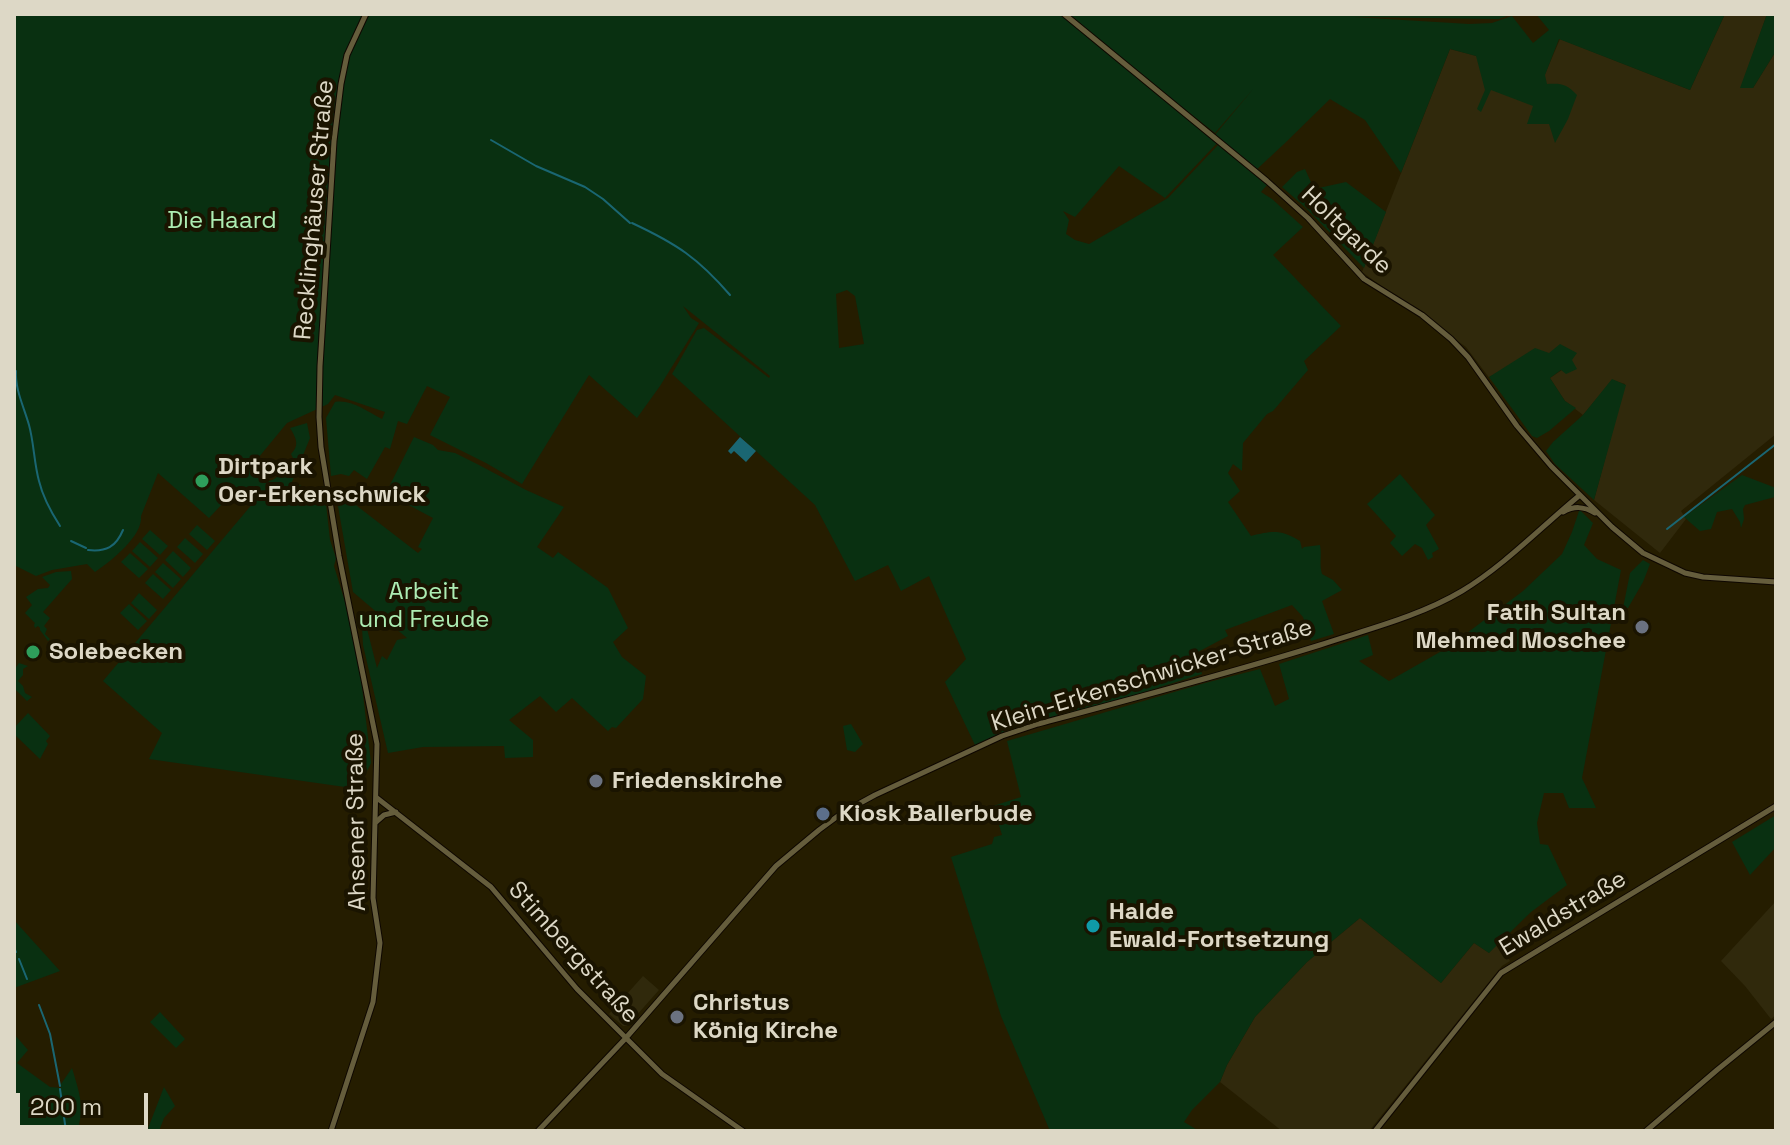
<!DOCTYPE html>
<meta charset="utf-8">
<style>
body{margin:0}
#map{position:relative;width:1790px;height:1145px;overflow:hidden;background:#251d00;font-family:"Space Grotesk",sans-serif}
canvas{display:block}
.frame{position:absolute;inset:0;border:16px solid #ddd8c6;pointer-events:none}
.scale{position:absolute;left:16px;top:1093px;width:132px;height:36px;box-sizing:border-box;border:4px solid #ddd8c6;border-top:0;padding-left:10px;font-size:24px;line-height:28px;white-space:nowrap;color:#ddd8c6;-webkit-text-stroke:6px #1a1400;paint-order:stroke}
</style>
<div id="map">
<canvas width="1790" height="1145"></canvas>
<div class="frame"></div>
<div class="scale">200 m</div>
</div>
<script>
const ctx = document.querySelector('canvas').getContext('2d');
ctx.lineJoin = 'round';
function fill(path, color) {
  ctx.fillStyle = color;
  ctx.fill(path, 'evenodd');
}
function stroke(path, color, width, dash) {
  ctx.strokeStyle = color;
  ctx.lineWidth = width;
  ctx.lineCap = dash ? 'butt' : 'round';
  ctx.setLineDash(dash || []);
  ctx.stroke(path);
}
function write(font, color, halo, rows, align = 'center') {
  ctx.font = font + ' "Space Grotesk",sans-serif';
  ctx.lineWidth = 8;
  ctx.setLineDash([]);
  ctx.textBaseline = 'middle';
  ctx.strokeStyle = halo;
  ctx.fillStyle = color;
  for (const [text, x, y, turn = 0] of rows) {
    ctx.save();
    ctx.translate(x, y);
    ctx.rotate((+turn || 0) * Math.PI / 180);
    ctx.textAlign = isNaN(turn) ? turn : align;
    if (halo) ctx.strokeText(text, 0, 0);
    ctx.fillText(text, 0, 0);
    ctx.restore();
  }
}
fill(new Path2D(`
 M1725 14H1767L1741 88H1753L1776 51V434L1681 511 1686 519 1660 553 1594 500 1625 384 1612 380 1583 415 1565 401 1550 378 1562 370 1549 353 1489 377 1518 416 1466 347 1362 272 1450 49 1545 74 1560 39 1690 90Z
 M1776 901V1015L1771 1019 1745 986 1721 961Z
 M1360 918 1441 983 1474 943 1489 953 1498 942 1510 961 1502 966 1369 1131H1282L1220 1082 1227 1065 1255 1017 1307 962Z
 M643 976 659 990 636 1016 631 1012 624 1019 629 1024 627 1026H623L609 1014Z`), '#30290c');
fill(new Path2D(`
 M14 14H1512L1499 19 1354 17 1469 24 1492 23 1512 16 1533 43 1549 30 1536 14H1725L1690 90 1559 39 1545 75 1547 84C1561 83 1567 84 1577 95L1568 119 1555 143 1549 124H1527L1533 106 1491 90 1481 112 1477 109 1485 90 1476 56 1450 49 1401 173 1365 120 1330 99 1284 144 1255 171 1219 141 1165 198 1119 166 1075 217 1063 211 1069 220 1066 234 1075 240 1089 244 1168 198 1218 145 1267 185 1261 192 1272 199 1303 227 1273 255 1341 326 1304 361 1308 370 1273 411 1267 414 1243 443 1242 471 1233 464 1228 473 1240 491 1228 502 1251 536C1272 531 1280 529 1300 541L1302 549 1304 547 1320 545C1322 555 1319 564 1322 574L1333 580 1342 590 1322 601 1334 634 1311 641 1303 617 1292 605 1225 630 1228 636 1196 653 1202 674 1109 703 1026 723 975 745 945 682 966 659 929 576 901 591 888 565 855 581 815 505 672 374 697 330 704 328 769 378 770 376 683 306 691 318 699 323 660 386 637 418 589 375 522 484 486 463 430 435 450 397 427 386 407 424 398 421 390 449 385 447 367 479 354 470 349 476 341 474 331 476 326 418 335 402C351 399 368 412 382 419L385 412 335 395 328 404 287 423 249 469C272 492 276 478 293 458L291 454C300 445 296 438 290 428L307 423 310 438 292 482 311 490 324 486 330 540 336 558 334 566 345 602 361 678 371 763 363 779 358 776 352 788 149 759 162 733 103 681 254 502 239 486 209 518 158 473 141 516C143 536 111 561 95 572L87 564 52 570 36 576 14 565ZM1130 66 1215 133 1254 88 1214 136ZM847 290 855 296 864 344 839 348 836 294Z
 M1767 14H1776V51L1753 88H1740Z
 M1305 169 1314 189 1346 182 1386 212 1364 268 1306 208 1282 187 1297 172Z
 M1560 344 1577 353 1572 360 1577 369 1566 374 1561 370 1550 378 1565 401 1576 408 1549 431 1537 438 1532 436 1489 377 1535 348 1549 353Z
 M1612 379 1626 385 1594 500 1555 464 1546 451 1553 442 1583 415Z
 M414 437 433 445 438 450 455 453 479 465 526 490 564 507 537 547 553 558 558 552 608 588 628 628 613 642 622 657 646 676 643 699 616 728 612 727 608 731 572 698 556 712 540 696 509 720 533 740V757L505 758 504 746 423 747 388 753 363 645 362 626 366 625 377 668 382 656 387 660 397 640 407 638 353 592 335 489 418 553 422 549 418 547 433 518 386 493Z
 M1400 474 1435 515 1426 525 1439 549 1432 553 1433 557 1428 560 1422 548 1415 544 1402 556 1390 543 1396 536 1367 504Z
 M1742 475 1776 488V499L1775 497 1745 505 1743 509 1744 519 1741 528 1740 522 1732 509 1717 512 1711 529 1700 531 1684 517Z
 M1579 511H1581L1593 523 1584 545 1597 559 1621 570 1582 778 1596 808H1569L1563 793H1544L1537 823 1540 844 1548 845 1567 885 1531 912 1489 953 1474 943 1441 983 1360 918 1307 962 1255 1017 1227 1065 1220 1082 1192 1110 1184 1122 1199 1131H1050L1001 1016 951 857 992 844 994 837 1002 835 993 806 1021 797 1007 741 1205 683 1260 669 1275 706 1289 699 1279 664 1368 635 1373 655 1359 661 1389 681 1447 648 1523 591 1562 554 1572 532Z
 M197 525 215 541 207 550 189 534Z
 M150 530 168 546 160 555 142 539Z
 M185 538 203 554 195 563 177 547Z
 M140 542 158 558 150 567 132 551Z
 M173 551 191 568 183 577 165 560Z
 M130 553 148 569 139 578 121 562Z
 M1643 560 1650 564 1643 582 1628 608H1623L1630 573Z
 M163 563 181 579 173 588 155 572Z
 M71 571 72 579 43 612 50 618 44 626 47 629 45 634 50 639 48 641 40 630V628L38 626 35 628 34 625 35 623 25 613 32 605 26 597 38 589 48 588 50 585 42 577 56 572Z
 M153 574 171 590 163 599 145 583Z
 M139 593 157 610 149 619 131 603Z
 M129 604 147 621 138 630 120 613Z
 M19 663 28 666 23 669V675L18 681 23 686 25 693 32 697 27 701 14 688V670Z
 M28 713 50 736 46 741 48 744 40 759 14 734V728Z
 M851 724 863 744 855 752 847 750 843 726Z
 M1776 815V847L1750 875 1732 842Z
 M14 920 60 971 14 988Z
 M160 1012 185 1039 176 1048 150 1022Z
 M14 1034 28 1050 17 1063 50 1087 61 1088V1084L72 1068C77 1085 85 1106 79 1124L82 1131H14Z
 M164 1087 175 1106 164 1118 159 1131H147Z`), '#093011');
fill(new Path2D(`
 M740 437 756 451 746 462 734 451 731 454 728 451Z`), '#1a6672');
stroke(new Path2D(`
 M491 140 536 166 585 187 603 199 630 223
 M632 223C677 244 698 258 730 295
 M16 371C15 390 24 407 29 425 34 443 34 463 39 481 43 498 51 512 60 526
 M1667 529 1776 444
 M71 541 86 548
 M88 550C106 552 116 547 123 530
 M14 947 16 952
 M19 959 27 979
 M39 1005 50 1034 60 1086
 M60 1089 66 1131`), '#1a6672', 2);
const tertiary = new Path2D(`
 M1064 14 1267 181 1308 218 1364 279 1422 315 1451 339 1468 357 1517 426 1551 466 1612 527 1643 553 1685 573 1703 577 1776 582
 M1563 512C1574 506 1583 506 1595 513
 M377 798 491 887 577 989 662 1074 743 1131
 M376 822 384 815 396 812
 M538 1131 625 1039 776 866 819 830 842 813 875 795 1002 736 1038 724C1132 699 1227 674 1320 645 1368 629 1418 617 1462 591 1505 565 1541 527 1580 495
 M1375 1131 1501 973 1776 806`);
const secondary = new Path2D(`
 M331 1131 373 1002 380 943 373 898 377 744 339 556 321 447 319 417 320 366 334 141 341 84 347 55 366 14
 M1646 1131 1717 1070 1776 1022`);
stroke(tertiary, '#0e0700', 7);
stroke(secondary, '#0e0700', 7);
stroke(tertiary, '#655d3c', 5);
stroke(secondary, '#655d3c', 5);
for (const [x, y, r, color] of [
 [202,481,8,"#2e9e5b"],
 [1642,627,8,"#6b7280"],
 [33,652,8,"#2e9e5b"],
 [596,781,8,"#6b7280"],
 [823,814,8,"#5c6f8a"],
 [1093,926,8,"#0f9aa8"],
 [677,1017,8,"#6b7280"]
]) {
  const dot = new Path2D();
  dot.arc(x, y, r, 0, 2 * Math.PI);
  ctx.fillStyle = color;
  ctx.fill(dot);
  stroke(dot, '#1a1400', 3);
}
write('24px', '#ddd8c6', '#1a1400', [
 ["Recklinghäuser Straße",315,210,-85],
 ["Holtgarde",1346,231,44],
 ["Klein-Erkenschwicker-Straße",1152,676,-17],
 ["Ahsener Straße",357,822,-91],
 ["Ewaldstraße",1563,914,-31],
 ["Stimbergstraße",573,953,48]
]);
write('24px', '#adedb3', '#1a1400', [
 ["Die Haard",222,221],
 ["Arbeit",424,592],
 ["und Freude",424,620]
]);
write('bold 24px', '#ddd8c6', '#1a1400', [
 ["Dirtpark",218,467],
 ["Oer-Erkenschwick",218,495],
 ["Fatih Sultan",1626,613,"right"],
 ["Mehmed Moschee",1626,641,"right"],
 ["Solebecken",49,652],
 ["Friedenskirche",612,781],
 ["Kiosk Ballerbude",839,814],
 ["Halde",1109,912],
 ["Ewald-Fortsetzung",1109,940],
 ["Christus",693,1003],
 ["König Kirche",693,1031]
], 'left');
</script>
